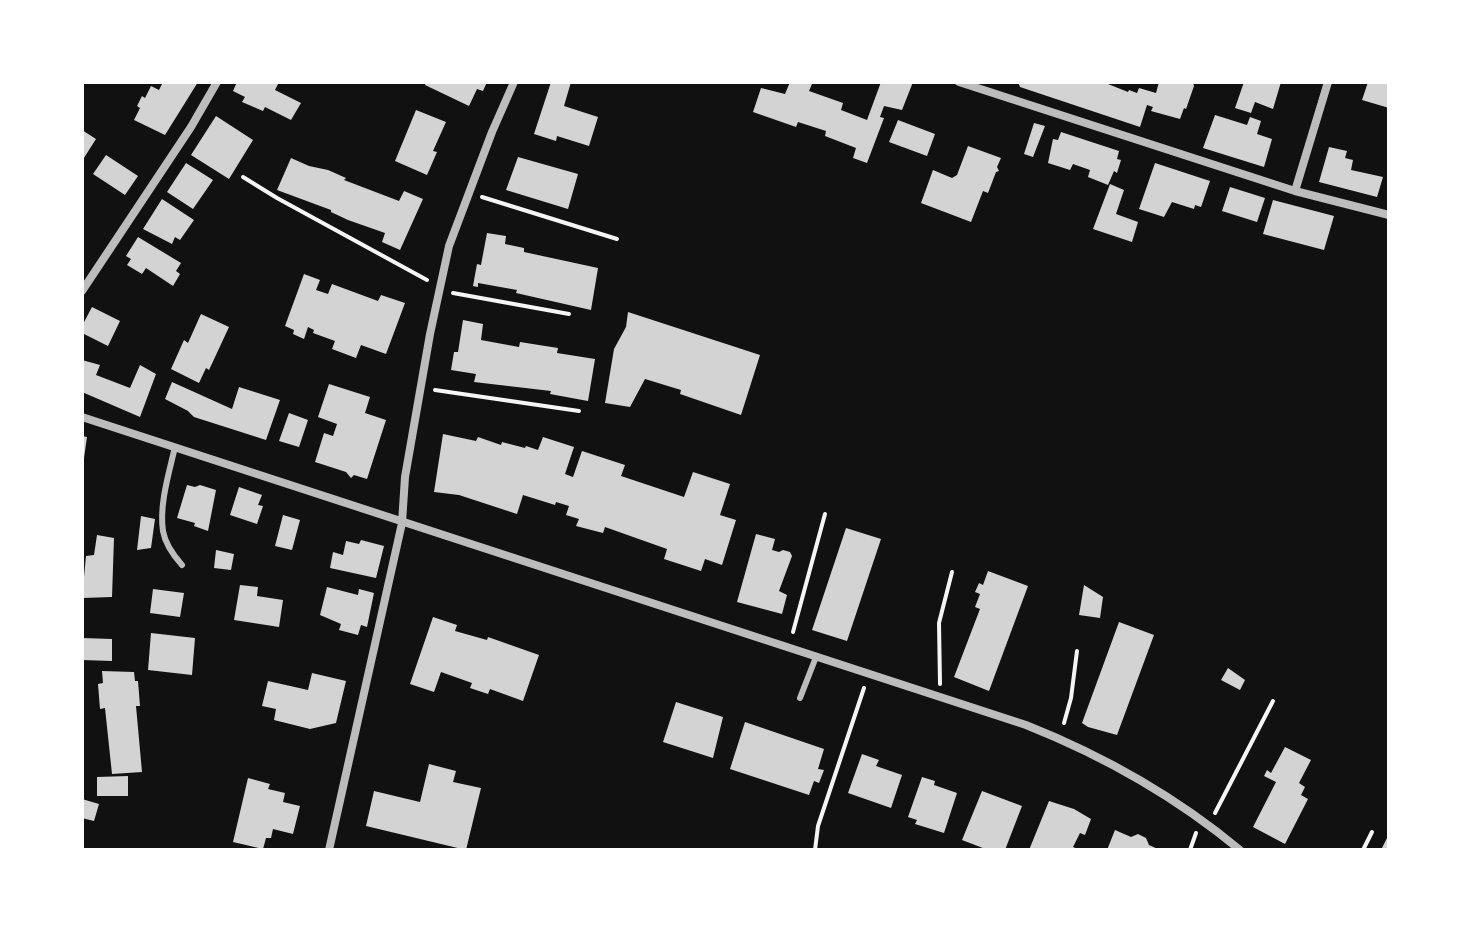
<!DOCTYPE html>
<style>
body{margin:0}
#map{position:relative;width:1471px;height:932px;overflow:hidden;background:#111;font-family:"Source Sans 3",sans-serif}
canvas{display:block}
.frame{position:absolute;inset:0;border:84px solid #fff;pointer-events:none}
</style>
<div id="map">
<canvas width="1471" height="932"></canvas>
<div class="frame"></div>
</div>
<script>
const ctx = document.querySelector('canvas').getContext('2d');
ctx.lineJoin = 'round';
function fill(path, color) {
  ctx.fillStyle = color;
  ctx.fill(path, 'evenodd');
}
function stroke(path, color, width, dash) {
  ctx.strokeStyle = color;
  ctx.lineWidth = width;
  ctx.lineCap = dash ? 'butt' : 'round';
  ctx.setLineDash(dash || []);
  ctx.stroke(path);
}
fill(new Path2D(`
 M163 82H198L165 135 134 120 140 108 137 106 142 96 145 98 151 86 159 90Z
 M237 82H279L275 90 301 103 291 120 265 107 263 111 242 102 245 97 233 91Z
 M426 82H487L483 91 477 89 469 106 425 85Z
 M551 82H571L564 106 598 117 589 146 557 136 556 141 534 134Z
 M790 82 812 84 809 91 843 103 841 110 867 120 881 82H913L902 110 884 106 880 117 884 118 867 163 853 158 856 148 825 136 826 131 798 122 796 127 753 112 761 88 785 94Z
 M1018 82H1103L1128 92 1129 90 1137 93 1139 88 1156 93 1159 82H1193L1194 86 1186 109 1184 108 1180 119 1151 111 1153 107 1147 105 1140 127 1020 87Z
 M1244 82H1281L1273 109 1255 102 1251 113 1235 108Z
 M1368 82H1389V108L1362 100Z
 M416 110 446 122 433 151 437 152 427 175 395 161Z
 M1215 115 1247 125 1250 117 1261 121 1257 134 1272 139 1264 167 1203 148Z
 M216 116 253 140 229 179 191 155Z
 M898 120 935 134 927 156 889 142Z
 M1034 123 1045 126 1033 157 1024 154Z
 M82 130 96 139 82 161Z
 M1061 132 1119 151 1117 159 1121 160 1117 173 1114 171 1108 185 1088 177 1090 170 1073 164 1070 170 1048 163 1053 139 1058 140Z
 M968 146 1001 158 997 167 999 171 996 172 988 193 983 191 971 222 921 203 933 170 952 178 957 175Z
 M1329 147 1347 151 1345 158 1353 160 1351 170 1383 177 1377 197 1319 182Z
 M106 155 138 176 125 195 93 174Z
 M518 157 578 174 568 209 506 190Z
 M291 158 309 166 328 170 346 178 344 180 399 201 404 191 423 199 400 250 382 242 385 233 348 220 331 212V210L277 190Z
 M186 163 213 180 193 209 167 192Z
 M1155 163 1210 181 1201 207 1195 205 1194 209 1172 202 1164 217 1139 209Z
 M1110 184 1124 190 1116 214 1138 222 1132 242 1093 229Z
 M1230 187 1265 198 1257 222 1222 211Z
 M162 199 194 220 180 240 175 237 172 244 143 229Z
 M1273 200 1334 216 1324 250 1263 234Z
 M487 233 506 236 505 244 524 248V252L598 268 591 310 516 293 517 290 478 283V287L473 286 477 264 481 265Z
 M138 237 181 263 176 271 180 274 173 286 146 268 142 274 127 265 131 259 126 256Z
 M304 274 320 280 316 290 328 294 332 284 378 301 381 295 405 303 386 354 361 345 356 358 332 349 335 341 313 333 314 330 308 327 304 339 293 334 294 330 285 326Z
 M92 307 120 321 108 346 82 333V326Z
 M628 312 760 355 741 415 680 394 681 390 645 379 630 407 605 403 614 349 626 327Z
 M201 314 229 327 209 370 206 368 199 383 171 369 184 340 188 343Z
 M463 320 483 324 481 340 519 347 520 342 558 348 557 353 595 359 588 401 550 394 551 391 474 382 476 374 451 370 454 352H458Z
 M82 360 100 365 96 375 130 388 140 365 156 374 140 417 82 392Z
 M172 382 232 409 239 387 280 400 266 440 194 417 188 411 165 399Z
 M329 384 370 397 365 413 386 420 367 479 354 475 351 478 346 472 315 462 324 433 333 436 337 424 318 417Z
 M289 413 308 420 299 447 279 441Z
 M443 434 476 441 478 437 501 445 502 442 525 448 526 446 538 450 543 437 574 447 565 474 573 477 582 451 625 465 621 476 684 497 693 472 730 484 720 515 736 520 722 565 705 559 701 571 664 559 667 549 605 527 603 533 576 526 579 519 566 515 569 506 556 502 555 505 523 495 517 514 459 495 434 492Z
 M82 436 87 437 84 458H82Z
 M187 485 195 487 200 485 216 490 208 531 194 526 195 523 177 518Z
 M239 487 262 495 258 505 263 506 257 524 230 515Z
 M283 515 300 520 292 550 275 546Z
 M141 516 155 519 151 548 137 550Z
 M846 528 881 539 847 641 812 630Z
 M756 534 775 539 772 550 779 552 783 550 790 552 792 556 779 591 787 595 782 614 737 602Z
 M97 535 114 538 112 597 82 598 86 556 94 555Z
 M361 540 384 546 376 578 330 568 333 552 343 555 346 541 359 544Z
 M216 550 234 554 231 570 214 568Z
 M988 571 1028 586 989 691 954 677 980 609 975 607 980 594 975 592 979 583 983 585Z
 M240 585 258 587 257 596 283 600 279 627 234 620Z
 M1084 585 1103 597 1100 618 1079 615Z
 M327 587 358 595 359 589 374 593 367 627 361 625 358 635 339 630 341 624 320 615Z
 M153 589 184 593 180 617 150 613Z
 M433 617 457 625 455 631 487 640 488 637 539 655 523 701 490 689 488 694 470 688 472 683 441 672 434 692 410 684Z
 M1119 622 1154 635 1117 735 1088 727 1082 723Z
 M151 633 195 638 192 675 148 670Z
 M82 638 112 639V661L82 660Z
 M1228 668 1245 680 1240 690 1221 680Z
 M102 671 134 672 135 681H138L140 706H136L142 772 112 774 105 708 100 709 98 684 103 683Z
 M312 673 346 681 336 723 310 729 274 720 276 709 262 706 268 681 308 690Z
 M676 702 723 717 713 758 663 742Z
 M745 722 824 749 818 769 824 770 819 783 814 781 809 795 730 769Z
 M1285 747 1311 760 1299 783 1305 787 1301 795 1308 799 1285 844 1253 827 1276 782 1264 776 1267 770 1271 773Z
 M862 754 879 760 876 766 902 775 891 808 848 793Z
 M429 764 456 771 453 782 481 788 466 850 366 826 374 791 420 802Z
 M128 776V796H97V777Z
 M922 777 935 781 934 785 957 793 944 833 915 824 917 820 908 817Z
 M248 778 270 784 268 789 285 793 283 802 300 806 293 834 273 829 271 838H266L263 849 233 842Z
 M982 791 1022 806 1005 850H988L962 840Z
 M82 799 99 804 94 821 82 818Z
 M1049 801 1074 809 1091 819 1085 835 1080 833 1073 847 1080 850H1029Z
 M1115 830 1131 837 1138 834 1146 838 1149 845 1160 850H1107Z
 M1389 834V850H1381Z`), '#d3d3d3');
stroke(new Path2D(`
 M243 177 277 198 427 280
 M482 197 617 239
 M453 293 569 314
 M435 390 579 411
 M793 632 825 514
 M940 684 939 623 952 572
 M1064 723 1071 698 1077 651
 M1215 813 1273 701
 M815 850 818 826 864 688
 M1190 850 1196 833
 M1363 850 1372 832`), '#f5f5f5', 4);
stroke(new Path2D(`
 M175 447C169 473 159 505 163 531 165 543 174 556 182 565
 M800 698 816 657`), '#bcbcbc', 6);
stroke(new Path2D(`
 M959 82 1295 191 1389 215
 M1295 191 1328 82
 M82 291 191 127 217 82
 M82 417 1026 725C1104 756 1175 796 1240 850
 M329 850 402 523 405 477 430 334 449 246 492 132 514 82`), '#bcbcbc', 8);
</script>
